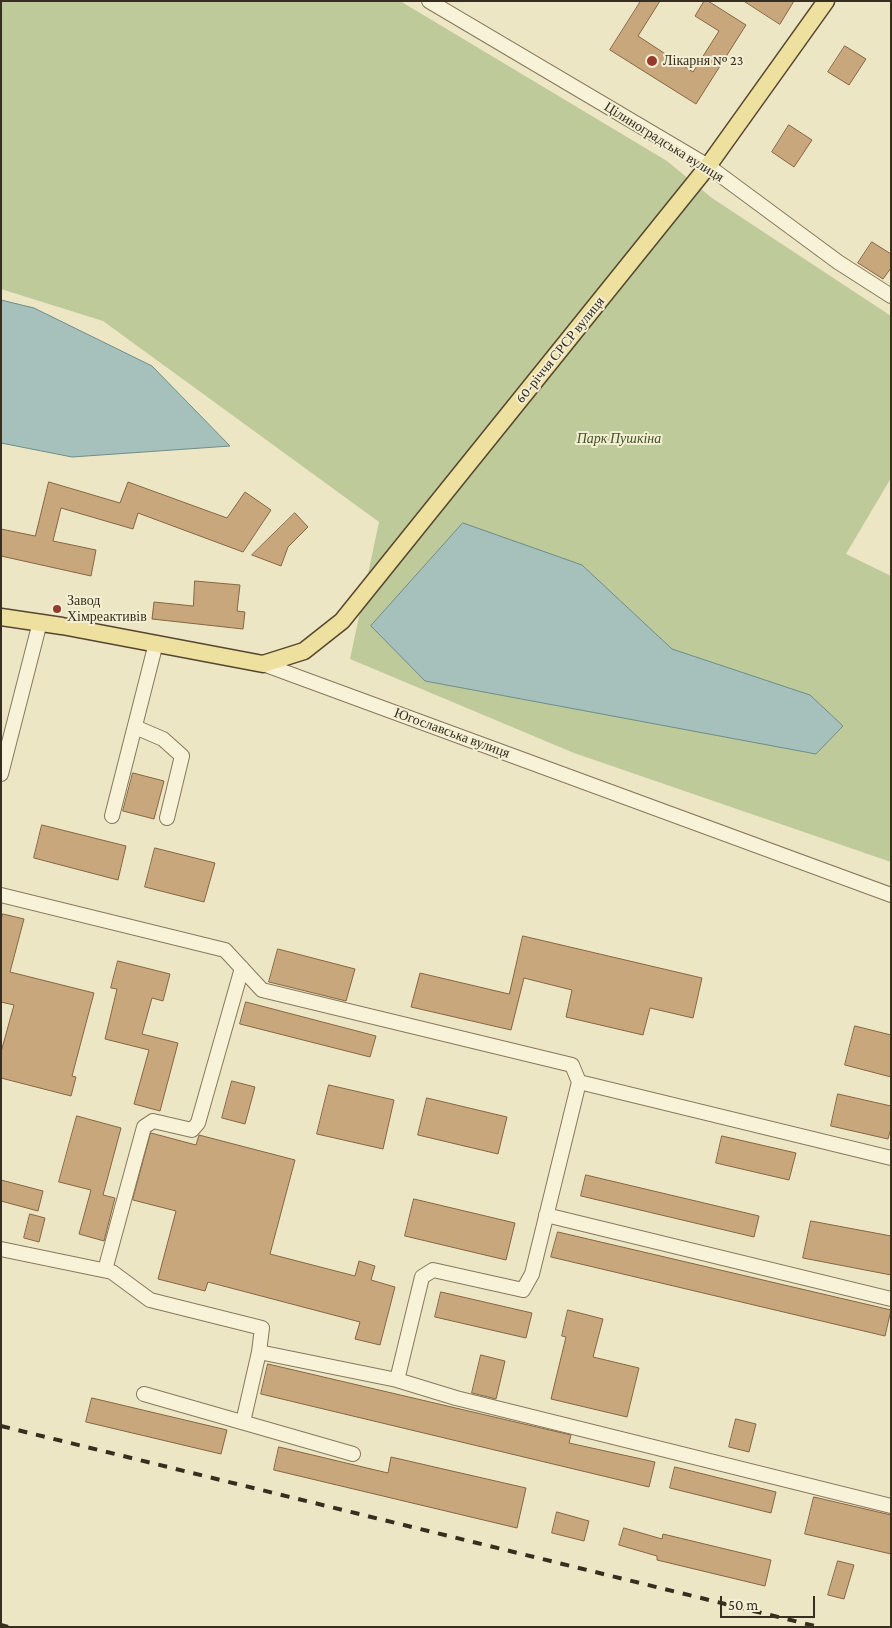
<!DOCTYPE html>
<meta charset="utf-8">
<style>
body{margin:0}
#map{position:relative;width:892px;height:1628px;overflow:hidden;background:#ede6c5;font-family:"Crimson Pro",serif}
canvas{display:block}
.frame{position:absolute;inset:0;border:2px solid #372e1f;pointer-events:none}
.scale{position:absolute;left:720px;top:1596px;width:95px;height:22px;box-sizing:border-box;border:2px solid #372e1f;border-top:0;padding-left:6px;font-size:15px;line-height:18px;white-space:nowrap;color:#372e1f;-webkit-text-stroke:4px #f4efd4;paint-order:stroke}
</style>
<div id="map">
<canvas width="892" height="1628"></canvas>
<div class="frame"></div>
<div class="scale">50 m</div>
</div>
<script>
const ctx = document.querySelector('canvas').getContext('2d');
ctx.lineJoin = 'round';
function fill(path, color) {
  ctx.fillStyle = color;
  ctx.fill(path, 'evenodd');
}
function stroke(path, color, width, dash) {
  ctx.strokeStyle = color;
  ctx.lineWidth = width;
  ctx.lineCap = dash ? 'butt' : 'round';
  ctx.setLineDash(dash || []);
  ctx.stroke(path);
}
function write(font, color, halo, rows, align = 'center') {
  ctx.font = font + ' "Crimson Pro",serif';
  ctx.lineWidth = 4;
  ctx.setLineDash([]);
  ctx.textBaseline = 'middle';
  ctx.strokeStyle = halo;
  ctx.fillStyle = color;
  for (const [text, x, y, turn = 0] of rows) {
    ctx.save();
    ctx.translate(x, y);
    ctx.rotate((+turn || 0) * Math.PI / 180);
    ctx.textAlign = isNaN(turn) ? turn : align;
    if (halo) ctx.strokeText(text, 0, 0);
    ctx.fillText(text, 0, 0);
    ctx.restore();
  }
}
fill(new Path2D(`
 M1 1H400L667 161 712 198 891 316V478L846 554 891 576V862L574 753 350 659 379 522 103 321 1 289Z`), '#beca99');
const water = new Path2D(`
 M1 300 34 308 152 366 230 446 72 457 1 443Z
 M463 523 582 565 672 649 810 695 843 726 816 754 425 681 371 626Z`);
fill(water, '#a6c0bc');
stroke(water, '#6d8e8a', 1);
const building = new Path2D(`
 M641 1H660L638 36 693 72 719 31 695 16 704 1H708L746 25 696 104 610 50Z
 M744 1H794L780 24Z
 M845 46 866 59 849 85 828 72Z
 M789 125 812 140 794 167 772 152Z
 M872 242 891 254V268L883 279 858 263Z
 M49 482 120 503 128 482 227 518 245 492 271 510 243 552 138 513 133 529 61 508 53 541 96 550 91 576 1 556V529L35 536Z
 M295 513 308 527 288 547 281 566 252 555Z
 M195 581 240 585 237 611 245 612 243 629 152 619 154 602 193 606Z
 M133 773 164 781 154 819 123 811Z
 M42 825 126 846 118 880 34 858Z
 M155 848 215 863 204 902 145 887Z
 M3 914 24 919 10 972 94 993 72 1076 76 1077 71 1096 1 1078V1052L14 1005 1 1002V920Z
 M523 936 702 978 693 1018 650 1008 643 1035 566 1017 572 990 524 978 511 1030 411 1007 420 973 509 994Z
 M278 949 355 969 346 1001 269 982Z
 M118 961 170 974 163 1001 152 998 142 1034 178 1043 160 1111 134 1104 149 1050 105 1039 117 989 111 988Z
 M246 1002 376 1036 370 1057 240 1024Z
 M855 1026 891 1035V1077L845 1065Z
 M232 1081 255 1087 245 1124 222 1118Z
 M329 1085 394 1100 383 1149 317 1134Z
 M838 1094 891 1106V1128L888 1139 831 1126Z
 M427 1098 507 1117 498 1154 418 1135Z
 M77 1116 121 1128 103 1195 115 1198 104 1241 79 1234 91 1190 59 1182Z
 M151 1133 196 1145 199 1135 295 1160 270 1254 355 1276 359 1261 375 1266 371 1280 395 1287 380 1345 355 1339 360 1322 208 1282 205 1291 158 1279 176 1211 133 1200Z
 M722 1136 796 1153 789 1180 716 1163Z
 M586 1175 759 1216 754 1237 581 1196Z
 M1 1180 43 1191 38 1211 1 1201Z
 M414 1199 515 1223 506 1260 405 1236Z
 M30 1214 45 1218 39 1242 24 1238Z
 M811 1221 891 1236V1275L803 1258Z
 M558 1232 891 1310 885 1336 551 1257Z
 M441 1292 532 1313 526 1338 435 1317Z
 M568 1310 603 1319 593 1357 639 1368 627 1417 551 1399 566 1337 562 1336Z
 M481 1355 505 1361 496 1399 472 1393Z
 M268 1364 571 1435 569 1443 655 1462 649 1487 261 1394Z
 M92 1398 227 1430 221 1454 86 1422Z
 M736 1419 756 1424 749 1452 729 1447Z
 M279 1447 388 1473 391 1457 526 1488 517 1528 274 1470Z
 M675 1467 776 1492 771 1513 670 1488Z
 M814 1497 891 1515V1554L805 1534Z
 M557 1512 589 1521 584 1541 552 1533Z
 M624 1528 662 1539 663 1534 771 1560 765 1586 657 1560V1556L619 1545Z
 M838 1561 854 1565 844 1599 828 1595Z`);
fill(building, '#c9a77c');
stroke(building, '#856642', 1);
const minor = new Path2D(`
 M429 1 708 166 838 262 891 296
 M263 664 891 895
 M135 727 163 739 182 756 167 818
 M1 774 40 622
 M112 816 156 643
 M1 895 225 950 262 990 572 1065 579 1082 532 1274 523 1290 433 1270 422 1277 397 1380
 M579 1082 891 1158
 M546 1215 891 1299
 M1 1249 112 1272 150 1300 262 1328 259 1352 243 1422
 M105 1270 144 1127 153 1121 192 1130 198 1123 242 968
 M259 1352 397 1380 456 1398 891 1506
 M144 1394 353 1454`);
const major = new Path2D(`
 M1 617 62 626 263 664 304 651 342 621 708 166 826 1`);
stroke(minor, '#87785c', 16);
stroke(major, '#554630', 19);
stroke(minor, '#f8f2d8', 14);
stroke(major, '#eee09e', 16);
stroke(new Path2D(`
 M1 1426 819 1627
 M1 1625 8 1627`), '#372e1f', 4, [9, 9]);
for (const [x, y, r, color] of [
 [652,61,6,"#943b2e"],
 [57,609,5,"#943b2e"]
]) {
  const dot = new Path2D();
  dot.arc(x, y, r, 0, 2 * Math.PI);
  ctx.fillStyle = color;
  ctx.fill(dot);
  stroke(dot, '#f4efd4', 2);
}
write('14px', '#372e1f', '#f4efd4', [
 ["Лікарня № 23",663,61],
 ["Завод",67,601],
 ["Хімреактивів",67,617]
], 'left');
write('14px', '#372e1f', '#f4efd4', [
 ["Цілиноградська вулиця",664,142,32],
 ["60-річчя СРСР вулиця",560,350,-51],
 ["Югославська вулиця",452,733,20]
]);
write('italic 14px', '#425326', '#f4efd4', [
 ["Парк Пушкіна",619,439]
]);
</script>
